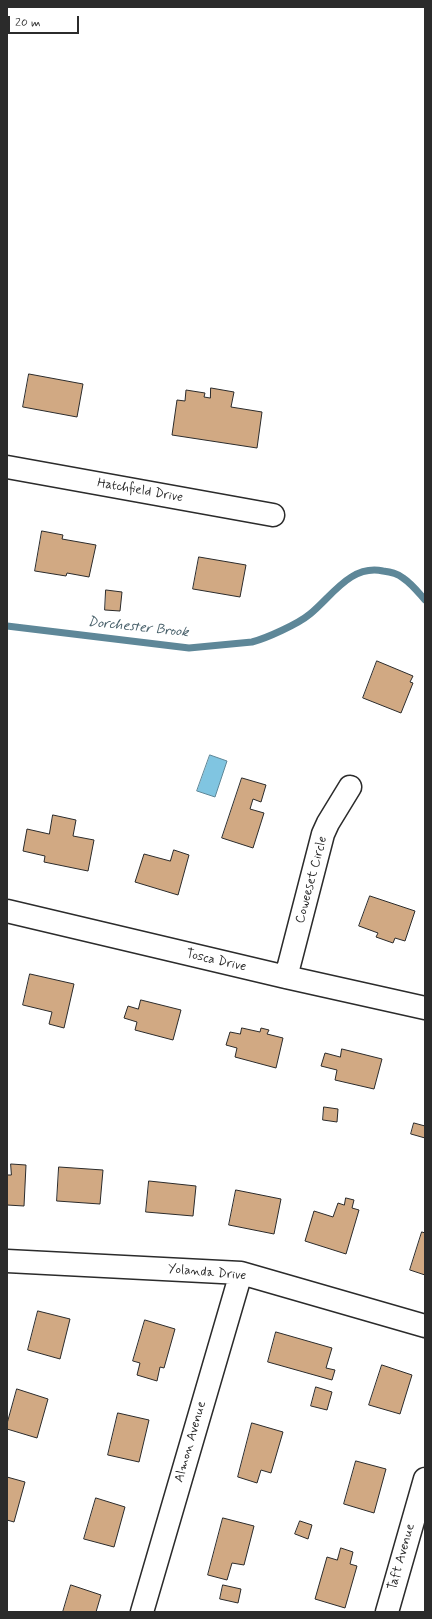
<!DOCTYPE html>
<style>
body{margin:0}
#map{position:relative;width:432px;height:1619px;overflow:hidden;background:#fff;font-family:Mynerve,sans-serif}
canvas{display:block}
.frame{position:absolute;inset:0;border:8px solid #2b2b2b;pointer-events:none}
.scale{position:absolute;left:8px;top:16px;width:71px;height:18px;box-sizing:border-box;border:2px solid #2b2b2b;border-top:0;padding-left:5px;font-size:12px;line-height:14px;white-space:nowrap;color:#2b2b2b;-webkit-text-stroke:3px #fff;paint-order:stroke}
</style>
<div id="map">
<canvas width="432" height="1619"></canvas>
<div class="frame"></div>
<div class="scale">20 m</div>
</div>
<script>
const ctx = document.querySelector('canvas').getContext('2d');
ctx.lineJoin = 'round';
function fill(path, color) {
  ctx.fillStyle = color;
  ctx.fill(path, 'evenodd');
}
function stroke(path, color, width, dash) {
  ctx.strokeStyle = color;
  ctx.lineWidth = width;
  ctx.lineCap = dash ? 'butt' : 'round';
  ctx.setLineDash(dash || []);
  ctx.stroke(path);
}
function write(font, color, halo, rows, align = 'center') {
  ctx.font = font + ' Mynerve,sans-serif';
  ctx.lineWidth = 4;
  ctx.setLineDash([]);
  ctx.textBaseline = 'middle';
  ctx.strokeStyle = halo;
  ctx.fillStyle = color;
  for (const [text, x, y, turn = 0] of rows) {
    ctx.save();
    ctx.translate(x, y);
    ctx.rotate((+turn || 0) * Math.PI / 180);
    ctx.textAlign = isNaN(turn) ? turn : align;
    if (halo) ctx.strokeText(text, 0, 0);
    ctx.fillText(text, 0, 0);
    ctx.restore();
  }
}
const water = new Path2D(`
 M210 755 227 761 215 797 197 791Z`);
fill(water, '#80c5e1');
stroke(water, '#5e8798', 1);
stroke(new Path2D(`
 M7 626 189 648 252 642C267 638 298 624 310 614 332 596 351 564 383 571 391 572 397 573 403 578 412 584 418 592 425 600`), '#5e8798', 7);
const building = new Path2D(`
 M29 374 83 384 77 417 23 407Z
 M211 388 234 392 231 407 262 412 257 448 172 435 177 400 185 401 186 390 205 393 204 397 210 398Z
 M42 531 63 535 62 539 96 545 89 577 67 573 66 576 35 571Z
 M199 557 246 565 240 597 193 589Z
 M106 590 122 592 120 611 105 610Z
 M377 661 413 676 410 682 413 683 401 713 363 698Z
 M242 778 266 785 261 802 253 799 250 809 264 813 253 848 222 838Z
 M53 815 76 820 73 836 94 840 88 871 44 862 45 856 23 851 27 829 49 834Z
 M174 850 189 855 178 895 135 882 144 854 170 861Z
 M370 896 415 911 405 941 395 938 393 943 376 937 378 933 359 926Z
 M30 974 74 984 64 1028 49 1024 52 1012 23 1005Z
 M141 1000 181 1010 173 1040 135 1030 137 1022 124 1018 128 1006 138 1009Z
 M242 1028 260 1032 261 1028 269 1030 267 1034 283 1038 276 1068 235 1057 237 1048 226 1045 230 1032 240 1034Z
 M342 1049 382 1059 374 1089 335 1080 337 1070 321 1066 325 1053 340 1057Z
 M324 1107 338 1109 337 1122 323 1120Z
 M414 1123 425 1126V1138L411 1134Z
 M11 1164 26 1165 24 1206 7 1205V1175H11Z
 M59 1167 103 1170 100 1204 57 1201Z
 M149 1181 196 1186 193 1216 146 1212Z
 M236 1190 281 1199 274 1234 229 1225Z
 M346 1198 354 1200 352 1208 359 1210 346 1254 305 1241 314 1211 333 1217 338 1203 344 1205Z
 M422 1232 425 1233V1275L410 1270Z
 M38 1311 70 1319 60 1359 28 1350Z
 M145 1320 175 1329 164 1368 160 1367 157 1381 137 1375 140 1363 133 1361Z
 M276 1332 332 1348 326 1368 335 1370 332 1380 268 1362Z
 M382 1365 412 1375 400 1414 369 1405Z
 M316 1387 332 1392 327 1410 311 1406Z
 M17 1389 48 1399 37 1438 7 1429V1424Z
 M118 1413 149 1420 139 1462 108 1455Z
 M252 1423 283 1432 271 1473 261 1470 257 1483 238 1477Z
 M356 1461 386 1469 374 1513 344 1504Z
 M7 1477 25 1482 14 1522 7 1520Z
 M96 1498 125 1507 114 1547 84 1539Z
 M223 1518 254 1526 244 1565 232 1563 227 1580 208 1575Z
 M300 1521 312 1525 308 1539 295 1534Z
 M341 1548 353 1552 350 1564 357 1566 345 1608 315 1599 327 1557 337 1560Z
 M71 1585 101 1595 96 1612H63Z
 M223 1585 241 1589 238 1603 220 1599Z`);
fill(building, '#d1a983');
stroke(building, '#2b2b2b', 1);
const minor = new Path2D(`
 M7 467 273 515
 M7 911 286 977 425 1008
 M286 977 323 834 328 823 350 787
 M7 1261 241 1273 425 1326
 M142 1612 241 1273
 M387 1612 425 1479`);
stroke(minor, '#2b2b2b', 25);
stroke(minor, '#fff', 22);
write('13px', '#2b2b2b', '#fff', [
 ["Hatchfield Drive",140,491,10],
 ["Coweeset Circle",312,880,-75],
 ["Tosca Drive",216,961,13],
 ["Yolanda Drive",207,1273,5],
 ["Almon Avenue",191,1442,-74],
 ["Taft Avenue",402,1557,-74]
]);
write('italic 14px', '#49616b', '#fff', [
 ["Dorchester Brook",138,628,6]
]);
</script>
